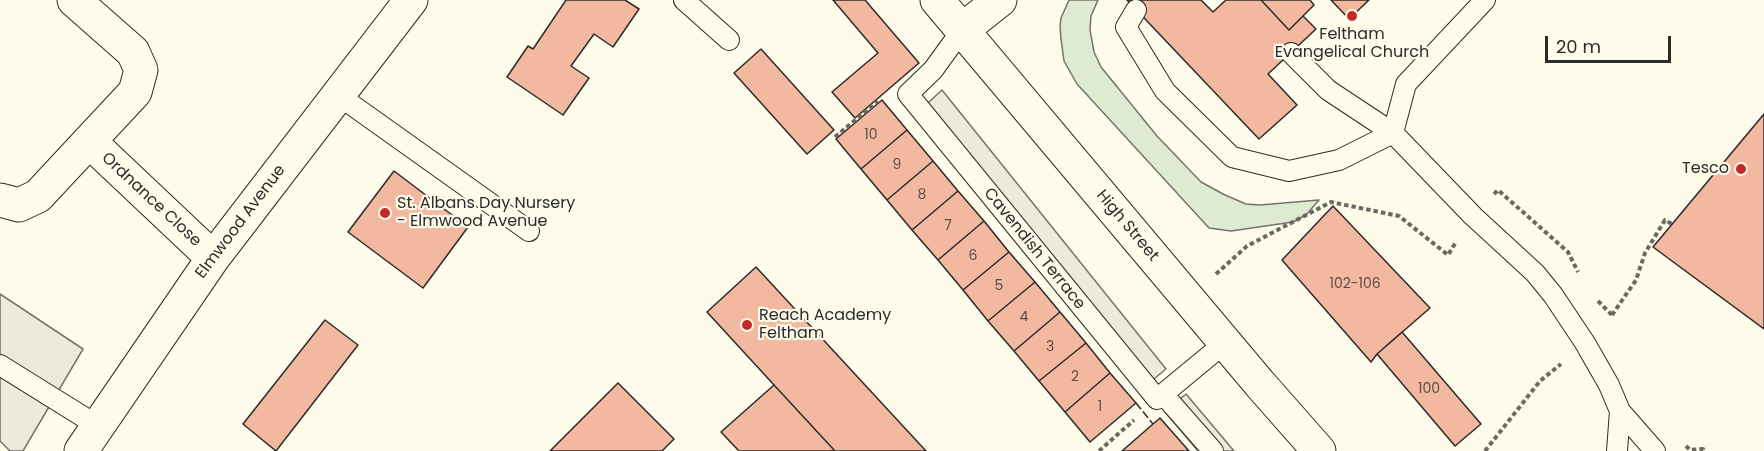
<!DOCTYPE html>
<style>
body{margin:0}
#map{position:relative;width:1764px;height:451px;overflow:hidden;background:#fdfbea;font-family:Poppins,sans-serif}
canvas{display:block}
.scale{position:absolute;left:1545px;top:36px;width:126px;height:27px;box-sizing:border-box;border:3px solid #2b2b2b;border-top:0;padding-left:8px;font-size:18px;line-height:21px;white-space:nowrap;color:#2b2b2b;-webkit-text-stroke:4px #fdfbea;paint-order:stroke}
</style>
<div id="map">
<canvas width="1764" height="451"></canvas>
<div class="scale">20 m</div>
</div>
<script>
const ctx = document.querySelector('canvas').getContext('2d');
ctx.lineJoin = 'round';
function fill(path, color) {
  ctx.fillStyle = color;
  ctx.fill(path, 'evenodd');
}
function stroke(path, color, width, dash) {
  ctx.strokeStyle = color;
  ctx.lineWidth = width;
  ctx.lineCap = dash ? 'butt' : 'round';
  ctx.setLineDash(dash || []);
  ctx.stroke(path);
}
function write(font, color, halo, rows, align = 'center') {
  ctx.font = font + ' Poppins,sans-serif';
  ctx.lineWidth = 4.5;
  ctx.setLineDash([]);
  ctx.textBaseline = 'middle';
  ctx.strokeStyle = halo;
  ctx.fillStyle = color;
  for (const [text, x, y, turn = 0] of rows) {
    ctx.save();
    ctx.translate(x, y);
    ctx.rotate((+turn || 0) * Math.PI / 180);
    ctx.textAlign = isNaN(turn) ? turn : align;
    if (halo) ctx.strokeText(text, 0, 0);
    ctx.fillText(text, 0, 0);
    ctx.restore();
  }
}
const green = new Path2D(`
 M1069 0H1098L1091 16 1090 30 1094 52 1101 67 1157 136 1201 182 1225 195 1246 204 1260 205 1319 200 1306 215 1293 222 1231 231 1209 228 1077 84 1064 61 1061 39 1060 26 1061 18Z`);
fill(green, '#deebd1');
stroke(green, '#74746e', 1.5);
const parking = new Path2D(`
 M942 90 1166 369 1143 388 915 115Z
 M0 294 83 349 23 451H10L0 441Z
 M1186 394 1234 451H1198L1165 412Z`);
fill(parking, '#eceadb');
stroke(parking, '#74746e', 1.5);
const building = new Path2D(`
 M566 0H625L639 9 613 47 594 34 571 66 589 78 563 115 507 77 528 46 533 49Z
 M833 0H865L919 63 855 118 832 92 878 53Z
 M1127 0H1201L1213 12 1226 0H1261L1289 30 1303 16 1316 29 1268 74 1297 105 1259 139Z
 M1261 0H1310L1314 5 1289 30Z
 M1331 0H1369L1349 19Z
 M761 49 834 130 807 154 734 73Z
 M882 100 907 130 861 169 836 139Z
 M1764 114V329L1653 247Z
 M907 130 933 161 887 200 861 169Z
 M933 161 958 191 912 230 887 200Z
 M394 171 468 227 423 288 348 232Z
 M958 191 984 221 938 260 912 230Z
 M1333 206 1430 308 1377 354 1371 362 1282 260Z
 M984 221 1009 252 963 290 938 260Z
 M1009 252 1035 282 988 321 963 290Z
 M756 267 926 451H835L774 385 707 312Z
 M1035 282 1060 312 1014 351 988 321Z
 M1060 312 1086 343 1039 381 1014 351Z
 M325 320 358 345 276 451 243 424Z
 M1402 332 1481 424 1455 446 1377 354Z
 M1086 343 1110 373 1065 412 1039 381Z
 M1110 373 1136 403 1090 442 1065 412Z
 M618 383 674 439 662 451H550Z
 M774 385 835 451H739L721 432Z
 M1160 418 1189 451H1122L1153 424Z`);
fill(building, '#f2b8a0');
stroke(building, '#2b2b2b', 1.5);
const service = new Path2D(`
 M684 0 729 40
 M1136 10 1126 27 1165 91 1232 157 1289 171 1339 160 1393 133 1406 84 1485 0
 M962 30 933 70 908 94 1157 399 1226 342
 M1291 53 1328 90 1393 133 1473 216 1535 273 1553 295 1585 343 1609 385 1620 411 1655 451
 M338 95 529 231
 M0 365 98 426
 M1163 394 1213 451
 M1617 451 1620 411`);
const minor = new Path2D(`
 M962 30 1000 0
 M89 141 213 258
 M0 200 19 205 38 196 135 92 141 70 133 52 74 0
 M81 451 213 258 411 0`);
const primary = new Path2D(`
 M937 0 1260 384 1319 451`);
stroke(service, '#2b2b2b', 22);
stroke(minor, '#2b2b2b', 35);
stroke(primary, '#2b2b2b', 35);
stroke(new Path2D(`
 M835 137 878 101
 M1494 194 1498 190 1568 252 1578 272
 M1216 274 1247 246 1331 202 1399 216 1448 255 1456 242
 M1598 301 1612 315
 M1612 315 1636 280 1645 253 1665 220 1672 224
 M1686 446 1690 450 1703 449V451
 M1099 451 1134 420
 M1485 451 1540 381 1561 364`), '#6a6964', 4, [4.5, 3]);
stroke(service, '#fdfbea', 20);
stroke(minor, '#fdfbea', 33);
stroke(primary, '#fdfbea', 33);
stroke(new Path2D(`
 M1136 403 1153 424`), '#2b2b2b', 1.5, [8, 3]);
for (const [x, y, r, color] of [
 [1352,16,6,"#c62828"],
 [1741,169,6,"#c62828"],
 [385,213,6,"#c62828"],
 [747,325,6,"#c62828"]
]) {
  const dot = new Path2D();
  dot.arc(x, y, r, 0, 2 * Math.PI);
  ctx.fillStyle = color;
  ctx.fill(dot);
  stroke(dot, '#fdfbea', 2);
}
write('14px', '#5d4e48', null, [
 ["10",871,135],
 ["9",897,165],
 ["8",922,195],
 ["7",948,226],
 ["6",973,256],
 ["102-106",1355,284],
 ["5",999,286],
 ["4",1024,317],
 ["3",1050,347],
 ["2",1075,377],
 ["100",1429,389],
 ["1",1100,407]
]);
write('16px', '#2b2b2b', '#fdfbea', [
 ["Feltham",1352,35,"center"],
 ["Evangelical Church",1352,53,"center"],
 ["Tesco",1729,169,"right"],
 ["St. Albans Day Nursery",397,204],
 ["- Elmwood Avenue",397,222],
 ["Reach Academy",759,316],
 ["Feltham",759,334]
], 'left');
write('16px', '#2b2b2b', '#fdfbea', [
 ["Ordnance Close",151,200,43],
 ["Elmwood Avenue",241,222,-53],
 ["High Street",1127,226,50],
 ["Cavendish Terrace",1034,249,51]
]);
</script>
